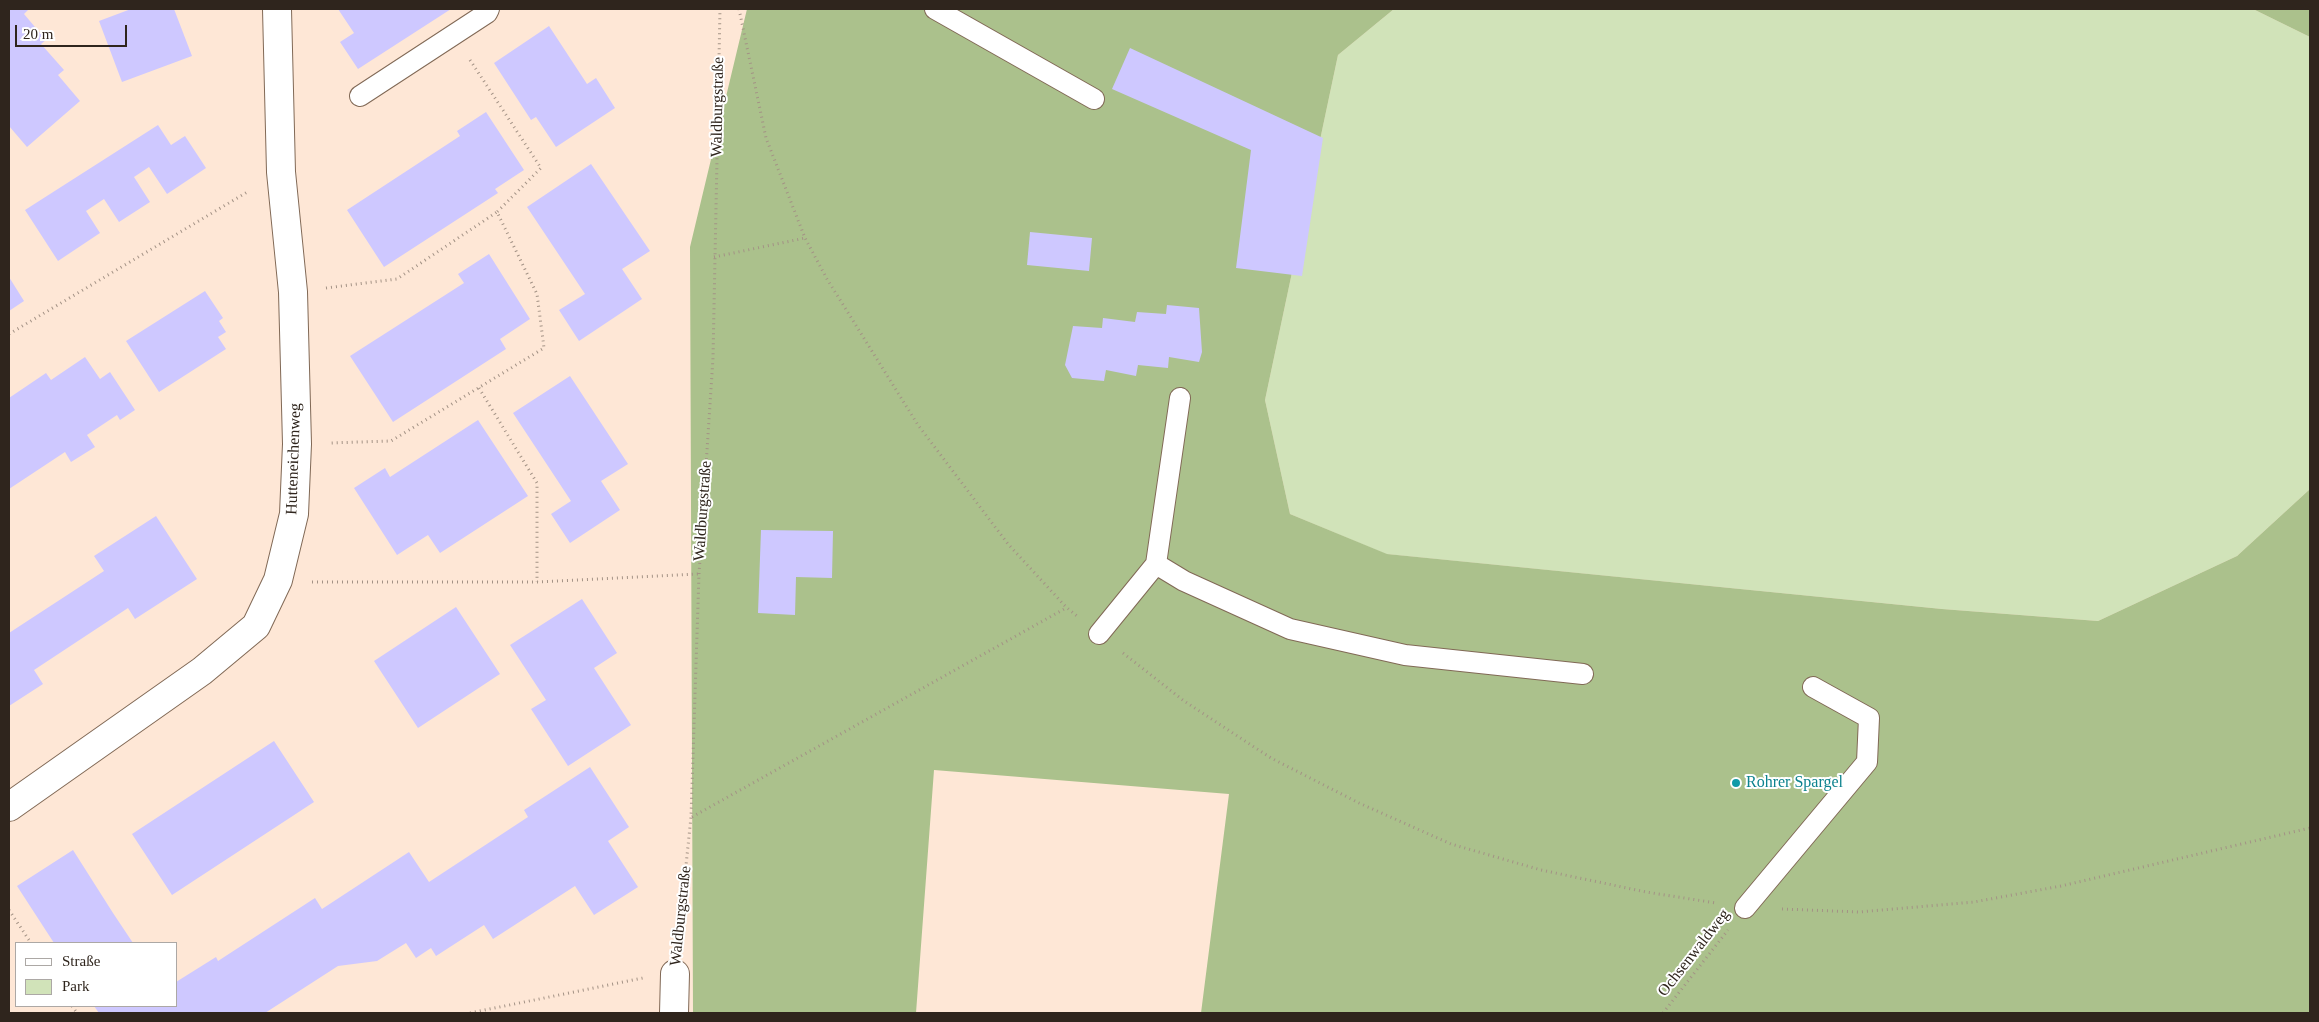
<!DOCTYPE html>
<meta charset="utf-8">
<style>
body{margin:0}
#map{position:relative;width:2319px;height:1022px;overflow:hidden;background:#fee7d6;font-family:Georgia,serif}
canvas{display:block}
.frame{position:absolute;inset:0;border:10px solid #2f251d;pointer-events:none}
.legend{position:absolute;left:15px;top:942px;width:162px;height:65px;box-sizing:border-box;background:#fff;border:1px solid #aca8a5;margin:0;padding:6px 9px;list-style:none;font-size:15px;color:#2f251d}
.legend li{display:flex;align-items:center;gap:10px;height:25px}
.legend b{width:25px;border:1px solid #aca8a5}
.scale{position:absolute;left:15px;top:25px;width:112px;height:22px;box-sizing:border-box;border:2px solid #2f251d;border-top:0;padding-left:6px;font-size:15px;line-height:18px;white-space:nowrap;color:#2f251d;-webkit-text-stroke:4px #fff;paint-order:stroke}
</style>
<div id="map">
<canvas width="2319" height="1022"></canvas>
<div class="frame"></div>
<ul class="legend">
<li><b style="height:6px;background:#fff"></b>Straße</li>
<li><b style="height:14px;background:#d1e3b9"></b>Park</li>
</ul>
<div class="scale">20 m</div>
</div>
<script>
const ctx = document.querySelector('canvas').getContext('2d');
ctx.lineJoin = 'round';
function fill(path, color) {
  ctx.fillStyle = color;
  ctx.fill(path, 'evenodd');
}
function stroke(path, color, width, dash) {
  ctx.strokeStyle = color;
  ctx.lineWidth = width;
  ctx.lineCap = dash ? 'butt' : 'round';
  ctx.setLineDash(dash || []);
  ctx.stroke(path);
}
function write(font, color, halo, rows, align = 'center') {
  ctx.font = font + ' Georgia,serif';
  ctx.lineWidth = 4;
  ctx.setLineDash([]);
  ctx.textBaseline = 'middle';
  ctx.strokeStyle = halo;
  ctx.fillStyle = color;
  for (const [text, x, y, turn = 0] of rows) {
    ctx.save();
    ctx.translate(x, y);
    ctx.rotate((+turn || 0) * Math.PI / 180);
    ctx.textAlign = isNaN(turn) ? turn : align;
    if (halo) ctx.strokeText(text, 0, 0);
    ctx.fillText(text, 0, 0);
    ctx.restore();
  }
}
fill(new Path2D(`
 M1394 9H2253L2310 37V489L2237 556 2098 621 1942 609 1386 554 1290 514 1265 400 1338 55Z`), '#d1e3b9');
fill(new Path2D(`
 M747 9H1394L1338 55 1265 400 1290 514 1387 554 1942 609 2098 621 2237 556 2310 489V1013H1201L1229 794 934 770 916 1013H693L690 247Z
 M2253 9H2310V37Z`), '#abc18c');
fill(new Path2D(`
 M9 9 28 10 24 14 46 40 41 44 64 70 58 75 80 101 27 147 9 126Z
 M131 9H174L192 56 122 82 99 21Z
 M338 9H451L358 69 340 42 354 33Z
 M549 26 587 84 596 78 615 108 556 147 536 117 531 120 494 63Z
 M1130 48 1323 138 1302 276 1236 268 1251 150 1112 89Z
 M486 112 524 170 495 189 498 193 384 267 347 210 460 136 457 131Z
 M158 125 171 145 185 136 206 168 167 194 149 167 134 177 150 202 119 222 104 199 86 211 100 233 58 261 25 210Z
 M591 164 650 251 622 269 642 299 579 341 559 310 585 294 527 207Z
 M1030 232 1092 238 1089 271 1027 265Z
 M489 254 530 319 500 339 506 349 393 422 350 356 464 283 458 274Z
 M9 277 24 301 9 311Z
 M205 291 223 318 219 321 226 332 218 337 226 349 159 392 126 341Z
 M1167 305 1199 308 1202 352 1199 362 1169 357 1168 368 1138 365 1136 376 1106 370 1104 381 1072 378 1065 365 1073 326 1102 328 1103 318 1135 322 1137 312 1166 314Z
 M85 357 100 379 110 372 135 410 120 420 117 415 87 435 95 447 71 462 65 452 9 489V398L46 373 51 380Z
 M570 376 628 464 601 481 620 510 570 543 551 514 571 501 513 413Z
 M478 420 528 496 440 553 428 535 397 555 354 488 385 468 390 477Z
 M156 516 197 579 135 619 128 608 34 670 43 684 9 706V633L104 571 94 556Z
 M761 530 833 531 832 578 796 577 795 615 758 613Z
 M582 599 617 653 594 668 631 725 568 766 531 709 546 700 510 645Z
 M456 607 500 674 418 728 374 661Z
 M274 741 314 802 172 895 132 834Z
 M590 767 629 827 608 841 638 887 594 915 575 886 493 939 484 925 436 956 431 948 416 958 406 943 377 961 338 966 265 1013H99L94 1006H176V982L216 957 218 961 315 898 322 909 409 852 429 882 528 817 524 810Z
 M73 850 113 913 133 943H54L17 886Z`), '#cec8ff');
const lane = new Path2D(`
 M935 9 1094 99
 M360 96 487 13 489 9
 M1180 398 1156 564 1184 581 1290 629 1405 655 1583 674
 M1099 634 1156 564
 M1745 908 1867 762 1869 718 1813 687`);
const street = new Path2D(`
 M9 807 202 671 256 626 278 580 294 514 297 444 293 292 281 172 277 9
 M674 1013 675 974`);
stroke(lane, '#816956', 22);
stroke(street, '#816956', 30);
stroke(new Path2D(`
 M739 9 766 138 805 238 827 279 918 425 1008 544 1066 607 1077 616
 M470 60 541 168 497 212
 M714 257 805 238
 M326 288 397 279 497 212 537 294 544 348 391 441 329 443
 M9 334 249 191
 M479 388 537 483V582
 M312 582H537L699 574
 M1123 653 1184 701 1271 758 1359 803 1451 844 1541 870 1646 892 1716 903
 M692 817 1066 608
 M1782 909 1859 912 1974 902 2061 886 2310 828
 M9 910 31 943
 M678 943 691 817 699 574 713 358 720 9
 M72 1006 77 1013
 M470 1013 643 978
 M1663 1013 1728 930`), '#a39285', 3, [1, 4]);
stroke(lane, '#fff', 20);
stroke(street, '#fff', 28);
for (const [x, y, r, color] of [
 [1736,783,5,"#0f9aa8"]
]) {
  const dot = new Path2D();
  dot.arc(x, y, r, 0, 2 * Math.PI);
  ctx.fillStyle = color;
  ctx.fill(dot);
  stroke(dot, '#fff', 2);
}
write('16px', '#2f251d', '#fff', [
 ["Waldburgstraße",718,107,-89],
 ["Hutteneichenweg",294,459,-88],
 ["Waldburgstraße",703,511,-86],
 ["Waldburgstraße",681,916,-84],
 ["Ochsenwaldweg",1694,953,-52]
]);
write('16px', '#0d838f', '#fff', [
 ["Rohrer Spargel",1746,783]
], 'left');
</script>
